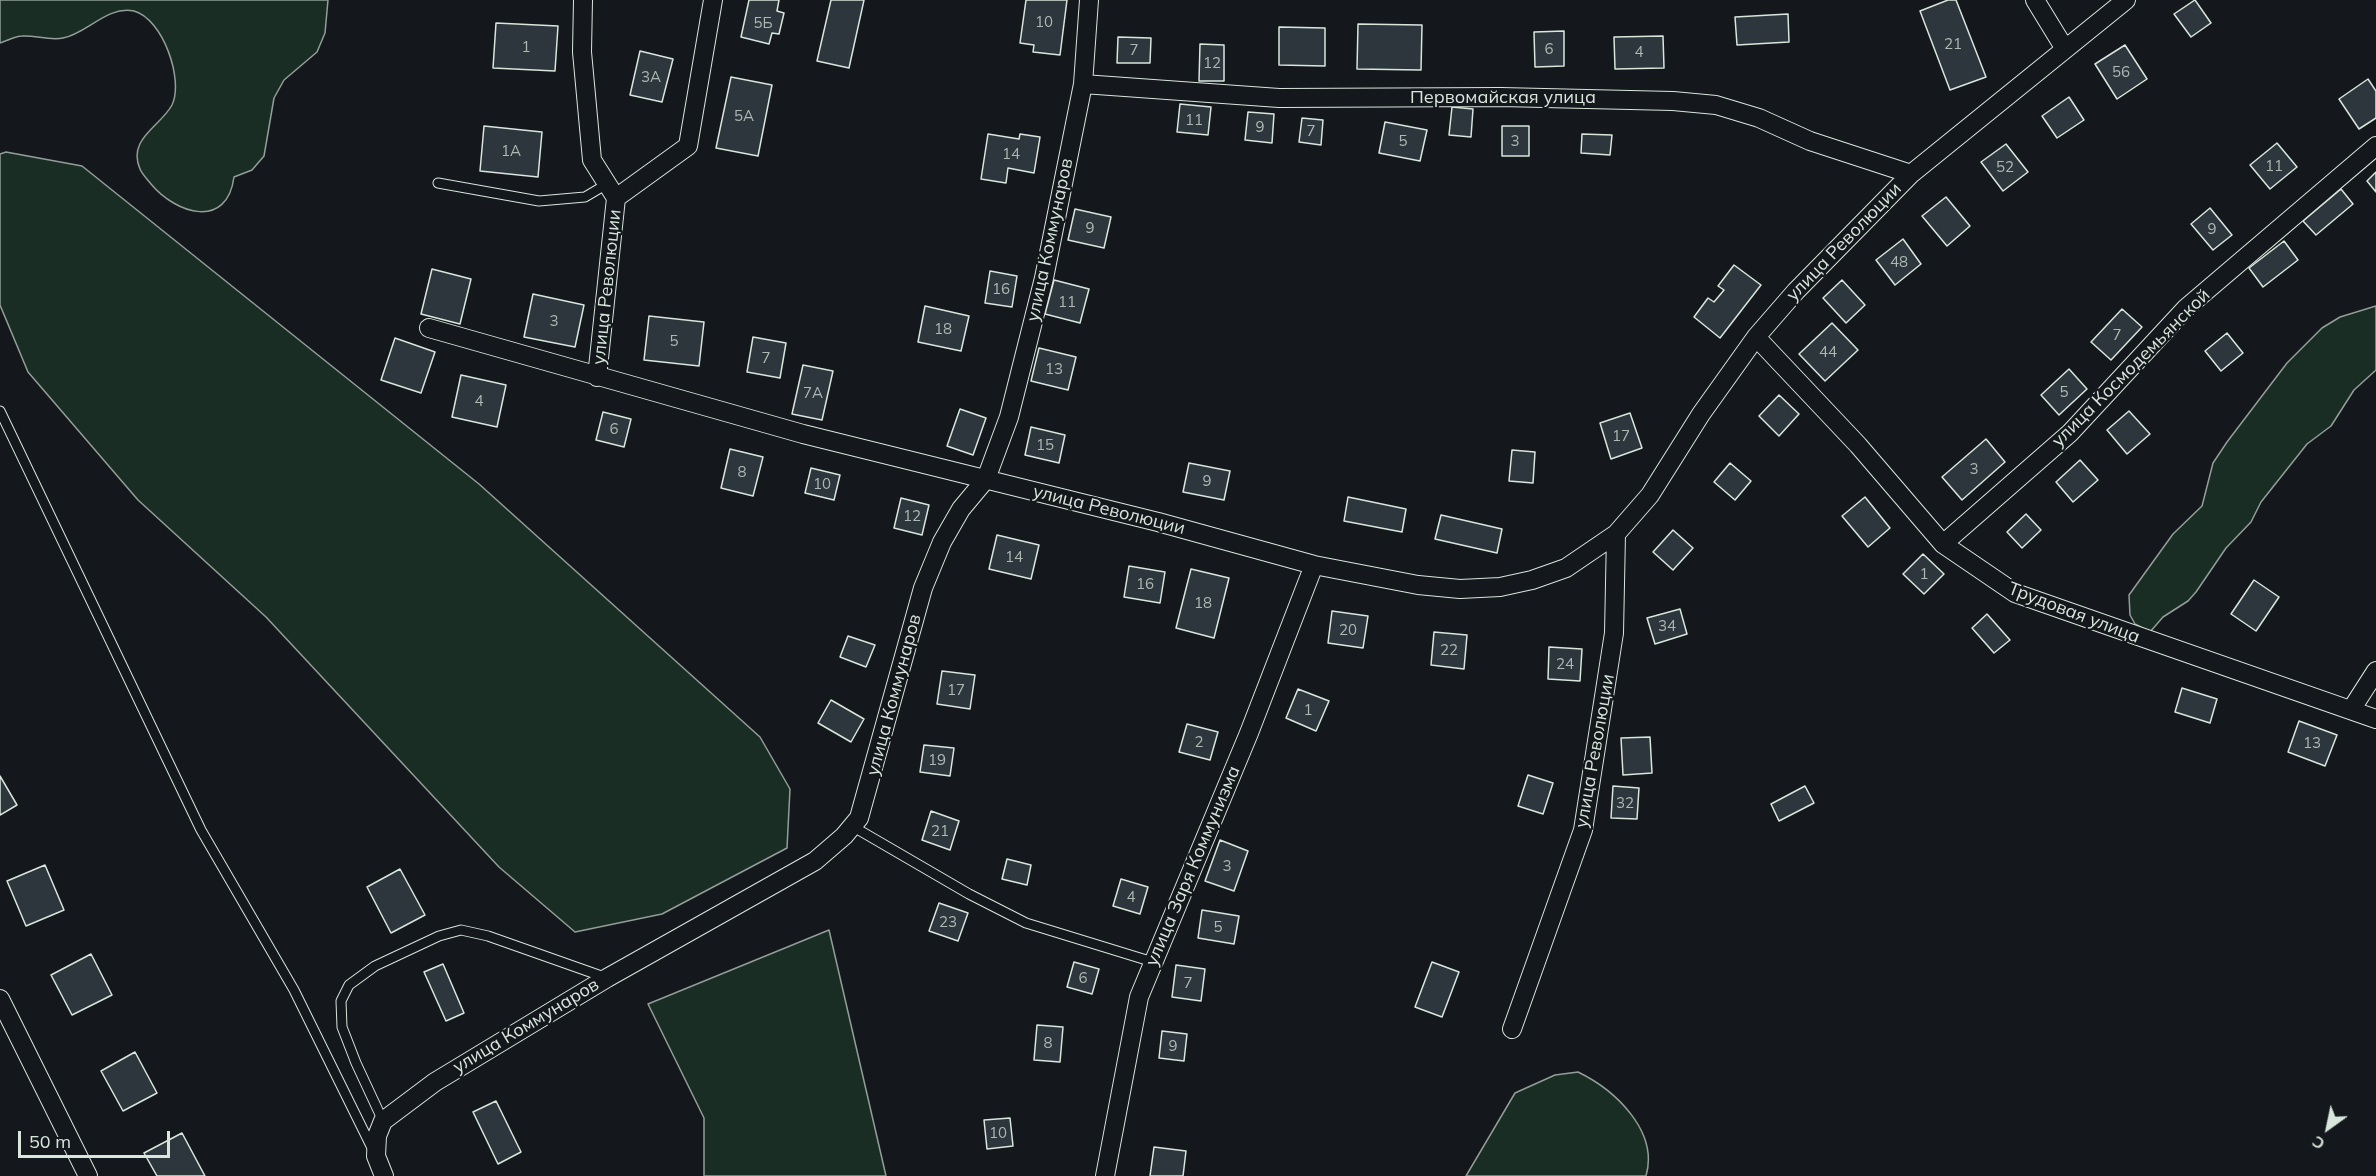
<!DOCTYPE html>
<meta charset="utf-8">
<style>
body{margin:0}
#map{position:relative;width:2376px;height:1176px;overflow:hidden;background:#14181c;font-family:Mulish,sans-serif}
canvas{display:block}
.north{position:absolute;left:2298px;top:1098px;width:60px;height:60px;-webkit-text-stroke:4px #14181c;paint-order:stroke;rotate:213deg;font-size:16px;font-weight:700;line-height:24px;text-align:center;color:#d8e6dc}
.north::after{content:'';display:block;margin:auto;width:21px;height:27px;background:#d8e6dc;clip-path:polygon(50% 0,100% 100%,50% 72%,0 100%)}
.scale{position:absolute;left:18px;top:1131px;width:152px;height:27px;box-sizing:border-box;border:3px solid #d8e6dc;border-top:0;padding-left:8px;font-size:18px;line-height:21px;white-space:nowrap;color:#d8e6dc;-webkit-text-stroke:4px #14181c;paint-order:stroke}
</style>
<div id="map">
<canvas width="2376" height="1176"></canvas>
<div class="north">С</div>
<div class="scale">50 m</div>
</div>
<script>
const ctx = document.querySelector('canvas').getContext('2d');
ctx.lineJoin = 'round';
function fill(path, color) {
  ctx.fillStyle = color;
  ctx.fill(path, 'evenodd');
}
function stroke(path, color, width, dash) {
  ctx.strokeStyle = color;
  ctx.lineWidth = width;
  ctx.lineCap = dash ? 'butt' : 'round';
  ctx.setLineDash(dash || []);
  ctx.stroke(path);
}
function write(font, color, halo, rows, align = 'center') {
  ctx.font = font + ' Mulish,sans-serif';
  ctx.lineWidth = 4.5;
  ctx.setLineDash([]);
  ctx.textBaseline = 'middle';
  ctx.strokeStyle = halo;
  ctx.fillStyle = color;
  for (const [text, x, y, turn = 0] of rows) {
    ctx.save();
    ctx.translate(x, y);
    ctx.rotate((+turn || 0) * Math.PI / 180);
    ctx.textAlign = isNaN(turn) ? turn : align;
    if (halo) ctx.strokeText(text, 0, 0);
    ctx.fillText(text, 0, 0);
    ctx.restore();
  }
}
const green = new Path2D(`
 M0 0H328L325 33 317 52 284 80 274 98 264 156 252 170 234 177C227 230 176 214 151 184 147 179 142 174 140 169 127 139 160 127 172 105 184 80 163 19 134 11 108 5 86 34 63 38 50 41 35 35 22 36 15 36 7 41 0 43Z
 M6 152 82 166 479 484 760 737 790 789 787 848 662 914 575 932 499 867 266 617 138 500 28 372 0 305V154Z
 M2376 306V370L2354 390 2331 426 2307 444 2261 502 2251 522 2226 548 2196 592 2188 601 2163 617 2150 632 2135 624 2130 615 2129 595 2173 534 2202 506 2213 463 2227 442 2287 363 2322 328 2340 317Z
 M829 930 886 1176H704V1118L648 1004Z
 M1578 1072C1615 1090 1659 1131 1646 1176H1466L1515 1093 1555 1075Z`);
fill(green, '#1a2d24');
stroke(green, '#939e99', 1.5);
const building = new Path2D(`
 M749 0H779L777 11 784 13 779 34 772 33 769 44 741 37Z
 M831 0H864L849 68 817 61Z
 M1026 0H1067L1060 55 1033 52 1034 45 1020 43Z
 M1948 0H1956L1986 77 1950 90 1920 11Z
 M2195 0 2211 23 2191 37 2174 14Z
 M1788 14 1789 42 1737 45 1735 17Z
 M496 23 558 26 555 71 493 68Z
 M1358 24 1422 25 1421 70 1357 69Z
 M1279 27 1325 28V66L1279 65Z
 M1564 31V66L1535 67 1534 32Z
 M1663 36 1664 68 1615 69 1614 37Z
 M1118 37 1151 38 1150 63H1117Z
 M1200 44 1224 45V81H1199Z
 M2125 45 2147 79 2117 99 2095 64Z
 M640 51 673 59 662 102 630 95Z
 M731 77 772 85 758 156 716 148Z
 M2368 79 2376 91V118L2359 129 2339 99Z
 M2069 97 2084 120 2057 138 2042 116Z
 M1180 104 1211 107 1208 135 1177 132Z
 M1452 107 1473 109 1471 137 1449 135Z
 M1248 112 1274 114 1272 143 1245 140Z
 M1302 118 1323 120 1321 145 1299 142Z
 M1385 122 1427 130 1420 161 1379 153Z
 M484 126 542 132 538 177 480 171Z
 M1502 126H1529V156H1502Z
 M988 134 1019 139 1020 134 1040 137 1034 173 1008 168 1006 183 981 179Z
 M1582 134 1612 135 1610 155 1581 153Z
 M2277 143 2297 167 2270 189 2250 165Z
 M2006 144 2028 172 2003 191 1981 162Z
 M2376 172V192L2367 181Z
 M2341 189 2353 204 2316 235 2303 221Z
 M1946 197 1970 226 1947 246 1922 216Z
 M2210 208 2232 235 2213 250 2191 224Z
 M1075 209 1111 217 1104 248 1068 240Z
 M1903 239 1921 264 1895 285 1876 260Z
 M2284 241 2298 260 2263 287 2249 268Z
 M1734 265 1761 285 1720 338 1694 317 1708 298 1714 302 1724 290 1718 286Z
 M432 269 471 279 460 324 421 314Z
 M990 271 1017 276 1012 307 985 303Z
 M1054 280 1089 289 1080 323 1045 314Z
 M1842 280 1865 305 1846 323 1823 298Z
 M533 294 584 305 575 347 524 337Z
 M925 306 969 316 961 351 918 342Z
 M2122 309 2142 327 2111 360 2091 342Z
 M649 316 704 322 699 366 644 360Z
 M1832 323 1858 350 1825 381 1799 354Z
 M2227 333 2243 353 2221 371 2205 351Z
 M753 337 786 343 780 378 747 372Z
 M395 338 435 352 421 393 381 380Z
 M1039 348 1076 357 1068 390 1031 381Z
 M803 365 833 371 822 420 792 414Z
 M2069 369 2087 389 2059 415 2041 395Z
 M461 375 506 385 497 427 452 417Z
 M1779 395 1799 414 1779 436 1759 416Z
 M960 409 986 418 973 455 947 446Z
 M2129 411 2150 434 2127 454 2107 430Z
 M603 412 631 419 624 447 596 440Z
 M1630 413 1642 448 1611 459 1600 423Z
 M1031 427 1065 435 1059 463 1025 455Z
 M1986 439 2005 462 1962 500 1942 477Z
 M730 449 763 457 753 496 721 488Z
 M1512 450 1535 452 1533 483 1509 481Z
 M2080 460 2098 480 2073 502 2056 482Z
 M1189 463 1230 471 1224 500 1183 492Z
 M1730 463 1751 481 1735 500 1714 482Z
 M811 468 840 475 834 500 805 493Z
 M1348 497 1406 509 1402 532 1344 521Z
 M1865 497 1890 528 1868 547 1842 516Z
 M901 498 929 505 922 535 894 528Z
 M2026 514 2041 530 2022 548 2007 532Z
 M1441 515 1502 529 1497 553 1435 539Z
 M1673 530 1693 548 1673 570 1653 552Z
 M997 535 1039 545 1031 579 989 569Z
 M1923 554 1944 574 1924 594 1903 574Z
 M1129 566 1165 572 1160 603 1124 597Z
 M1191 569 1229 578 1214 638 1176 628Z
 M2254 580 2279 597 2256 631 2231 614Z
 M1680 609 1687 634 1655 644 1647 618Z
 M1332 611 1368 616 1363 648 1328 643Z
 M1987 614 2010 640 1994 653 1972 628Z
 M1434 632 1467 635 1464 669 1431 665Z
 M848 636 875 645 866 667 840 657Z
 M1549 647 1582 649 1580 681 1548 679Z
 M942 671 975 675 970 709 937 704Z
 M2182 688 2217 699 2210 723 2175 712Z
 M1298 689 1329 701 1316 731 1286 718Z
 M831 700 864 719 851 742 818 723Z
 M2299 721 2337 735 2325 766 2288 752Z
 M1187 724 1218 732 1210 760 1179 752Z
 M1650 737 1652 773 1623 775 1621 738Z
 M924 745 954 748 950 776 920 772Z
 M1528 775 1553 783 1543 814 1518 806Z
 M0 776 17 805 0 815Z
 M1613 786 1639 788 1637 819 1611 818Z
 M1805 786 1814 803 1779 821 1771 804Z
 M931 811 959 821 950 850 922 840Z
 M1220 840 1248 851 1234 891 1205 881Z
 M1007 859 1031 865 1027 885 1002 879Z
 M45 865 64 910 26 926 7 881Z
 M400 869 425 915 391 933 367 887Z
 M1121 879 1148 887 1140 914 1113 906Z
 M939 903 968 913 958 941 929 931Z
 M1202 910 1239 916 1234 944 1198 938Z
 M91 954 112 995 72 1015 51 975Z
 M1074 962 1099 969 1092 994 1067 987Z
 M1432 962 1459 972 1442 1017 1415 1007Z
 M443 964 464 1013 446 1021 424 972Z
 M1176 965 1205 969 1201 1001 1172 997Z
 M1037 1025 1063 1027 1060 1062 1034 1060Z
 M1162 1031 1187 1034 1184 1061 1159 1058Z
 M135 1052 157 1093 123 1111 101 1071Z
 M496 1101 521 1152 498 1164 473 1112Z
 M1010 1118 1013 1146 987 1149 984 1120Z
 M182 1133 205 1176H157L144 1153Z
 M1154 1147 1186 1151 1183 1176H1150Z`);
fill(building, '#2c363c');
stroke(building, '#d8e6dc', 1.5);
const service = new Path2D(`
 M438 183 539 201 585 197 607 184
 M0 411 201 830 294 990 373 1150
 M852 826 969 894 1026 923 1153 962
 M383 1121 356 1063 342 1027 341 1001 349 985 375 966 439 936 461 930 488 936 607 978`);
const minor = new Path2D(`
 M583 0 582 52 592 160 616 198
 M2035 0 2065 49
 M1083 84 1279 98 1501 97 1673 101 1716 105 1759 118 1810 141 1911 174
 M429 328 803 434 1158 522 1314 565 1418 585 1460 589 1500 587 1532 580 1566 568 1616 534 1650 495 1701 414 1756 337 1796 291 1911 174 2126 0
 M1756 337 1858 445 1943 544 2015 593 2376 719
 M597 377 616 198 688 146 713 0
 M1943 544 2070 433 2186 308 2376 146
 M2351 710 2376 671
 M0 999 88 1176
 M1512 1029 1583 830 1614 633 1616 534
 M384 1176 376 1156 377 1136 383 1121 435 1082 607 978 815 861 844 836 859 818 923 588 942 542 961 509 986 479 1009 417 1044 278 1083 84 1089 0
 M1105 1176 1139 997 1249 733 1314 565`);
stroke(service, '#d8e6dc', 11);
stroke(minor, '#d8e6dc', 20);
stroke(service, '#14181c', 9);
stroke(minor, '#14181c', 18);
write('15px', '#adbab4', null, [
 ["10",1044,22],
 ["5Б",763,23],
 ["21",1953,44],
 ["1",526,47],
 ["6",1549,49],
 ["7",1134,50],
 ["4",1639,52],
 ["12",1212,63],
 ["56",2121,72],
 ["3А",651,77],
 ["5А",744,116],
 ["11",1194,120],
 ["9",1260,127],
 ["7",1311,131],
 ["5",1403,141],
 ["3",1515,141],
 ["1А",511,151],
 ["14",1011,154],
 ["11",2274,166],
 ["52",2005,167],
 ["9",1090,228],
 ["9",2212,229],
 ["48",1899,262],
 ["16",1001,289],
 ["11",1067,302],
 ["3",554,321],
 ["18",943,329],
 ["7",2117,335],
 ["5",674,341],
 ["44",1828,352],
 ["7",766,358],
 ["13",1054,369],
 ["5",2064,392],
 ["7А",813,393],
 ["4",479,401],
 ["6",614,429],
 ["17",1621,436],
 ["15",1045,445],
 ["3",1974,469],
 ["8",742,472],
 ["9",1207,481],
 ["10",822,484],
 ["12",912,516],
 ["14",1014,557],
 ["1",1924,574],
 ["16",1145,584],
 ["18",1203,603],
 ["34",1667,626],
 ["20",1348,630],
 ["22",1449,650],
 ["24",1565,664],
 ["17",956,690],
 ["1",1308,710],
 ["2",1199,742],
 ["13",2312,743],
 ["19",937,760],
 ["32",1625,803],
 ["21",940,831],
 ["3",1227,866],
 ["4",1131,897],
 ["23",948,922],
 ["5",1218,927],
 ["6",1083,978],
 ["7",1188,983],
 ["8",1048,1043],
 ["9",1173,1046],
 ["10",998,1133]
]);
write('18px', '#d8e6dc', '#14181c', [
 ["Первомайская улица",1503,98],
 ["улица Коммунаров",1050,240,-78],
 ["улица Революции",1844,242,-46],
 ["улица Революции",607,287,-84],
 ["улица Космодемьянской",2131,368,-45],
 ["улица Революции",1109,510,14],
 ["Трудовая улица",2074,613,21],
 ["улица Коммунаров",894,695,-75],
 ["улица Революции",1595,751,-80],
 ["улица Заря Коммунизма",1193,866,-67],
 ["улица Коммунаров",526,1026,-31]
]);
</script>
